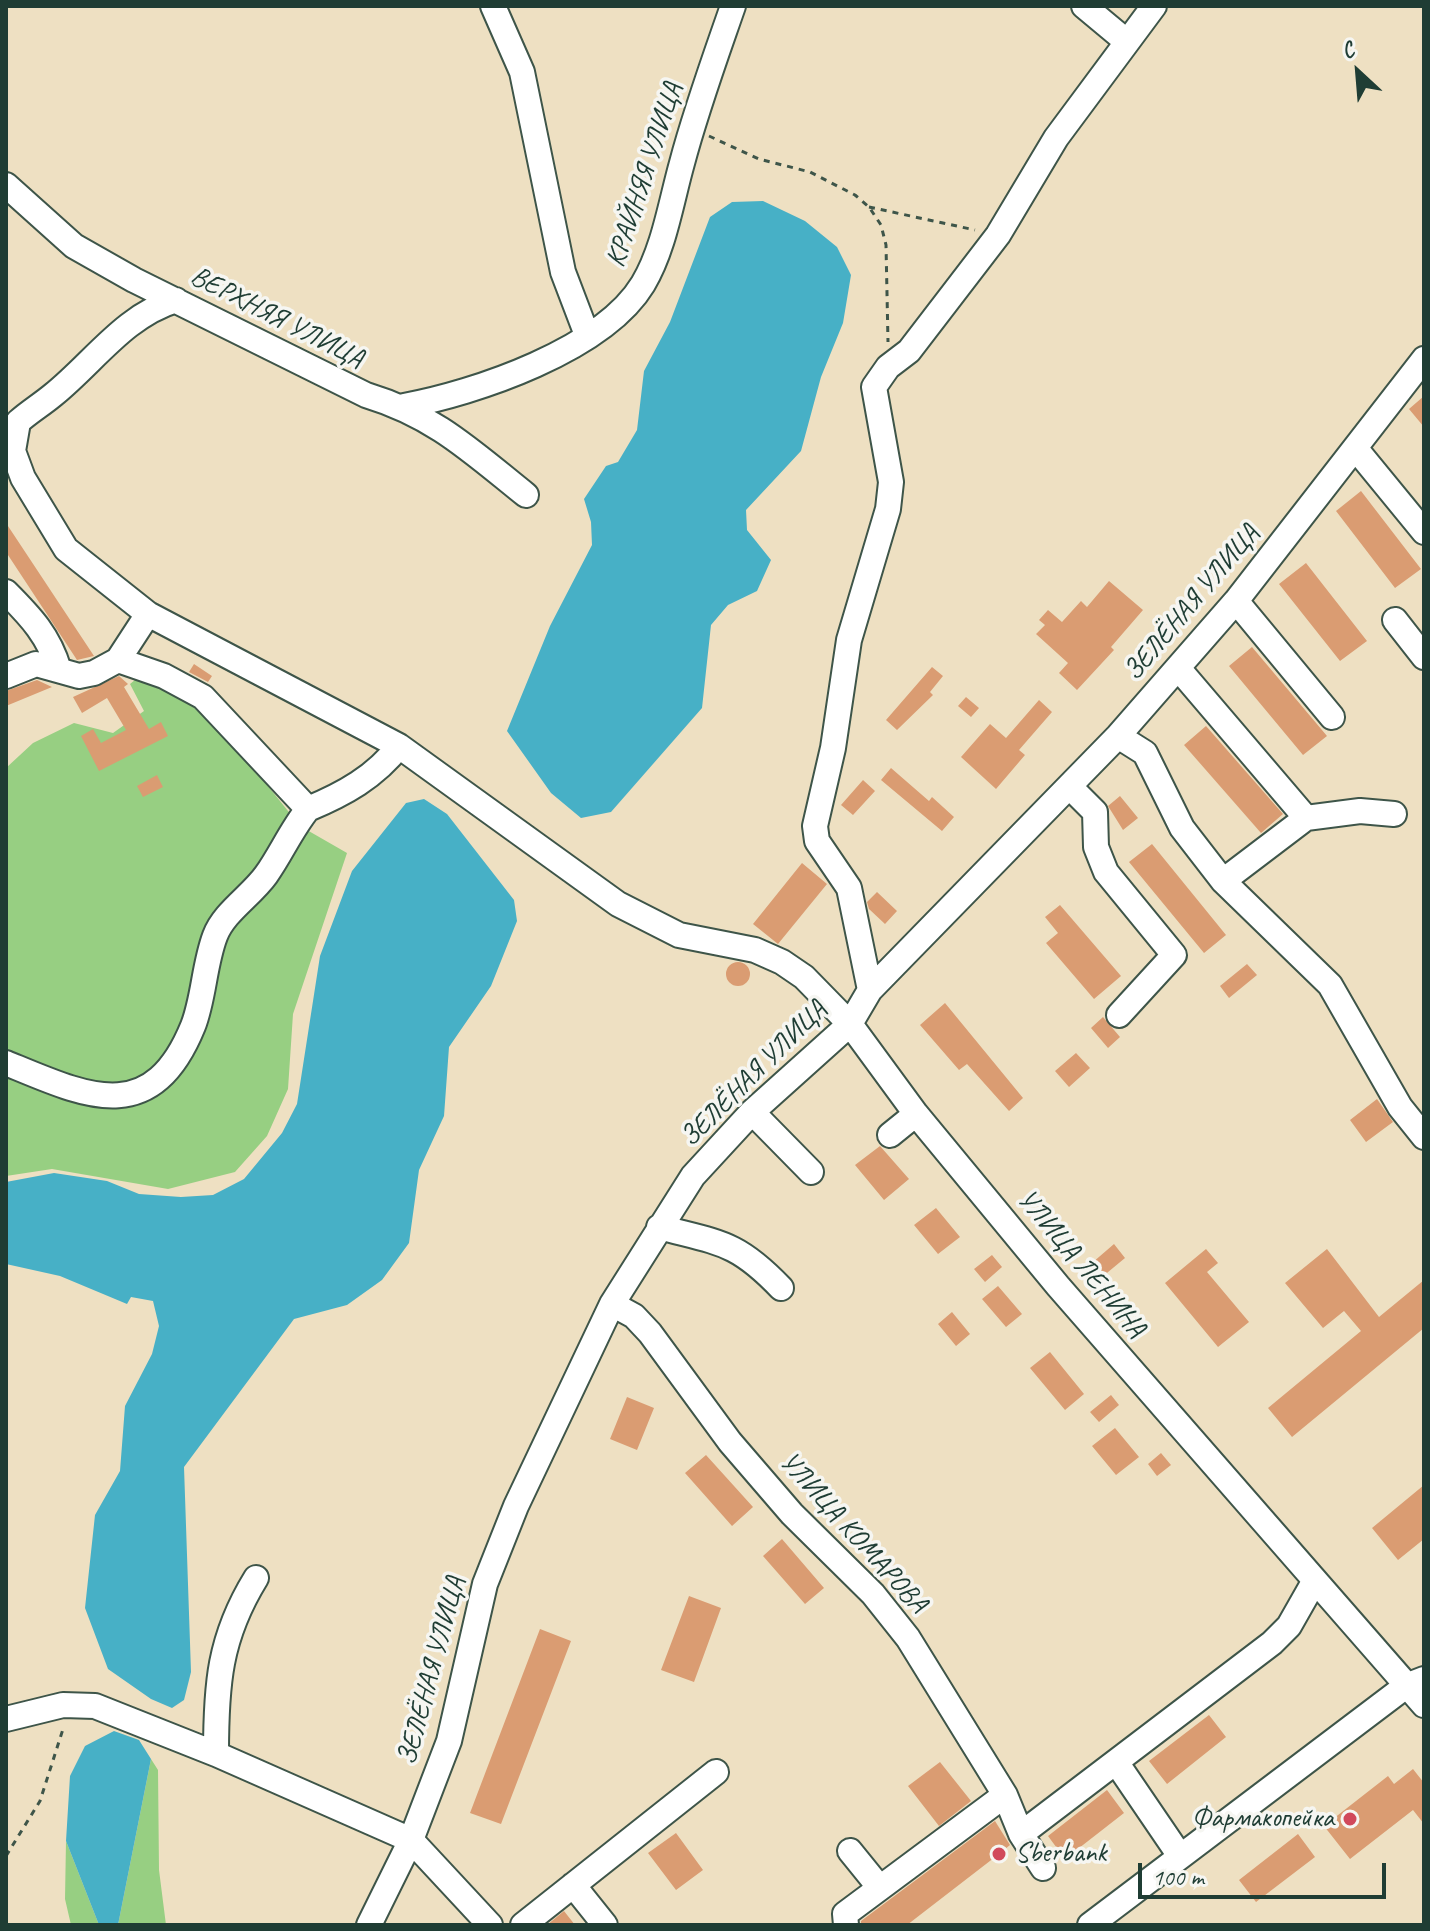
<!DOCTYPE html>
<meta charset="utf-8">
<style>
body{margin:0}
#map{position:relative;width:1430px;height:1931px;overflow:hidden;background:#eee0c2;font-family:Caveat,sans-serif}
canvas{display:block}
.frame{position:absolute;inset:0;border:8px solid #1f3d34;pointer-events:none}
.north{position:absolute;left:1318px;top:32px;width:80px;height:80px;-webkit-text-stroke:6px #f6f6f2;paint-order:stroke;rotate:334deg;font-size:22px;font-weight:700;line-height:32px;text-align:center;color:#1f3d34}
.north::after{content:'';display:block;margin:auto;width:28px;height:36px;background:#1f3d34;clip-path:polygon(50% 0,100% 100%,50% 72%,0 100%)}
.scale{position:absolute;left:1138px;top:1863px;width:248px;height:36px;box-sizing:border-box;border:4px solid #1f3d34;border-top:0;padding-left:10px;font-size:24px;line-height:28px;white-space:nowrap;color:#1f3d34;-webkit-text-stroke:6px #f6f6f2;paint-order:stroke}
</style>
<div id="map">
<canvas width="1430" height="1931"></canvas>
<div class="frame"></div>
<div class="north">С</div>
<div class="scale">100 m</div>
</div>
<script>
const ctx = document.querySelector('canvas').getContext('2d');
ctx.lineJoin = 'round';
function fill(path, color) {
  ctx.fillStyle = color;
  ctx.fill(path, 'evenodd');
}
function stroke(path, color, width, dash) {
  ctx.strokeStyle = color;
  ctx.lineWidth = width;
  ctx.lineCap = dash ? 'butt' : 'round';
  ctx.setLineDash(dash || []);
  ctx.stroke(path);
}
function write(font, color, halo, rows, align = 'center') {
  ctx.font = font + ' Caveat,sans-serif';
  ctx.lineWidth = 7;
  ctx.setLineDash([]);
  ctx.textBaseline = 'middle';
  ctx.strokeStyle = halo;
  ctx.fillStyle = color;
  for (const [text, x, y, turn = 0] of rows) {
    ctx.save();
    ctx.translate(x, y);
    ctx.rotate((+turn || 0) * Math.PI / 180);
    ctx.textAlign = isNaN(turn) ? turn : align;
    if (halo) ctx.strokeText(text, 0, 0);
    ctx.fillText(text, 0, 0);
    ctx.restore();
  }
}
fill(new Path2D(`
 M141 675 199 700 300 826 347 853 293 1014 288 1089 267 1136 235 1172 168 1189 52 1169 6 1176V768L33 743 74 723 113 733 144 711 130 684Z
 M151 1759 158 1770 159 1870 166 1925H118Z
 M66 1841 99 1925H71L65 1899Z`), '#97cf82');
fill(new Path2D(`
 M763 201 805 221 837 247 851 275 843 323 821 377 801 451 746 510 747 530 771 560 757 591 728 605 711 625 702 708 611 812 581 818 551 793 507 731 550 626 592 545 591 522 584 499 606 466 618 462 637 430 644 371 670 322 710 217 732 202Z
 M424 799 447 814 514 900 517 921 491 986 449 1047 444 1116 419 1170 409 1243 382 1280 347 1305 294 1319 184 1467 191 1672 184 1700 172 1708 151 1699 108 1669 85 1608 95 1515 120 1471 125 1406 152 1354 159 1326 153 1301 131 1297 127 1304 60 1276 6 1264V1182L54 1173 107 1181 139 1194 181 1197 213 1195 244 1179 282 1133 297 1104 320 956 352 871 406 803Z
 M114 1731 139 1740 151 1759 118 1925H99L66 1841 70 1776 85 1746Z`), '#47b0c6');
fill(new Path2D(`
 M1424 396V427L1409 409Z
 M1361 491 1421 569 1395 588 1336 511Z
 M6 523 94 656 77 660 6 552Z
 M1306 563 1367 641 1340 661 1279 584Z
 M1109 581 1143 610 1111 647 1114 650 1077 690 1059 673 1068 663 1036 634 1045 625 1039 620 1048 610 1062 622 1081 601 1087 607Z
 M1252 647 1327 736 1303 755 1229 666Z
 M194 664 212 676 208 682 189 672Z
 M932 667 943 676 930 692 933 695 897 730 886 720Z
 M119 676 128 684 124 687 149 729 161 722 168 736 99 771 81 736 93 729 101 743 126 730 107 698 82 713 73 697Z
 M37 680 52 687 6 706V691Z
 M966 697 979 708 971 717 958 706Z
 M1039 700 1052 712 1019 750 1025 755 996 789 961 757 990 724 1006 738Z
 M1206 726 1283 814 1261 833 1184 745Z
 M891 768 929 801 932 797 954 817 942 831 881 780Z
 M157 775 163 787 143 797 137 786Z
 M863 780 875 791 853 815 841 805Z
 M1120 796 1138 818 1123 830 1108 806Z
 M1152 844 1226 935 1204 953 1129 862Z
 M802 863 827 884 778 944 753 924Z
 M877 892 897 911 885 924 869 909 867 902Z
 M1060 905 1121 976 1094 999 1046 943 1058 933 1045 917Z
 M726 974a12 12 0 1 1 24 0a12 12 0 1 1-24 0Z
 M1247 964 1257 975 1229 998 1220 986Z
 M945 1003 1023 1098 1009 1111 967 1064 959 1070 920 1025Z
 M1103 1017 1120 1037 1108 1048 1091 1028Z
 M1076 1053 1090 1068 1069 1087 1055 1071Z
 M1377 1099 1393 1122 1366 1142 1350 1120Z
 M880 1146 909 1179 884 1200 855 1165Z
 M936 1208 960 1237 938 1254 914 1225Z
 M1114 1244 1125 1258 1096 1282 1085 1269Z
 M1206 1249 1218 1263 1207 1272 1249 1322 1218 1347 1165 1283Z
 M1327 1249 1379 1317 1424 1280V1328L1292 1437 1268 1408 1361 1331 1344 1311 1323 1328 1285 1283Z
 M992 1255 1002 1267 985 1282 974 1269Z
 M998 1286 1022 1314 1006 1327 982 1299Z
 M952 1312 970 1334 956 1346 938 1324Z
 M1050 1352 1084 1394 1065 1410 1030 1368Z
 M1111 1395 1119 1405 1099 1422 1090 1412Z
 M627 1397 654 1408 637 1450 610 1439Z
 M1115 1428 1139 1457 1116 1475 1092 1446Z
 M1161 1453 1171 1465 1157 1476 1148 1464Z
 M706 1455 753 1507 732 1526 685 1473Z
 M1424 1485V1539L1398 1560 1372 1528Z
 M782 1539 824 1588 805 1604 763 1556Z
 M689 1596 721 1608 694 1682 661 1670Z
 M540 1629 571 1641 501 1824 470 1813Z
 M1209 1715 1226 1737 1167 1784 1149 1761Z
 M940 1762 971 1801 939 1826 908 1786Z
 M1413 1769 1424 1783V1824L1413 1810 1350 1859 1324 1826 1388 1776 1394 1784Z
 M1107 1790 1124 1813 1065 1859 1048 1836Z
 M995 1821 1010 1845 999 1854 907 1925H861V1921Z
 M676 1833 703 1870 676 1890 648 1853Z
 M1298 1834 1315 1857 1256 1902 1239 1880Z
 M564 1911 575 1925H547Z`), '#da9c72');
const minor = new Path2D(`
 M493 6 522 72 563 272 587 335
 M1084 6 1126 41
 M6 185 74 246 134 280 366 395C435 416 471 451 526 495
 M176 300C124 316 94 362 53 395 41 405 29 412 18 422L13 451 23 478 66 549 148 614 399 746 618 904 679 935 755 950 782 962 804 977 850 1024 916 1114 1058 1286 1424 1705
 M404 406C475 393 603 350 643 284 664 249 671 202 682 163 696 110 715 58 733 6
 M1356 449 1424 532
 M6 592C31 617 49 636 59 670
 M1236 601 1332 717
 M1395 620 1424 657
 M1178 668 1306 818
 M6 676 36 664 79 676 94 673 118 660 148 614
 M1118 736 1145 753 1182 828 1223 881 1330 985 1400 1107 1424 1137
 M1071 788 1095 812 1096 847 1106 872 1174 955 1119 1015
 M308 809C344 794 375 777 399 746
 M1223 881 1306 818 1360 811 1394 814
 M870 990 849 888 817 841 815 826 833 748 849 640 888 509 891 482 874 387 888 367 909 351 998 235 1056 138 1154 6
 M6 1063C86 1096 151 1129 193 1026 204 998 204 965 215 936 224 912 251 896 266 875 281 854 291 830 308 809L203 697 164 676 118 660
 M752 1112 811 1172
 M890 1135 916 1114
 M659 1227C719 1243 736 1241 781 1288
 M612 1304 634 1316 650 1333 730 1442 792 1514 873 1594 908 1638 1005 1795 1021 1834 1043 1868
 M256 1578C219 1638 216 1685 216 1754L411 1840 490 1925
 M6 1719 63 1705 95 1706 216 1754
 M1116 1762 1180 1856
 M1021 1834 1272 1643 1289 1626 1314 1582
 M850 1851 880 1888
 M573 1885 605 1925
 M369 1925 411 1840 449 1741 485 1584 516 1506 612 1304 693 1176 752 1112 850 1024 870 990 1118 736 1236 601 1424 359
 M523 1925 716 1772
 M846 1925 845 1914 1005 1795
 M1090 1925 1406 1686 1424 1679`);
stroke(minor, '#3e5549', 28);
stroke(new Path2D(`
 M709 136 759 159 810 172 855 195 869 207 881 225 886 245 888 342
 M869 207 975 230
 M6 1856 40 1801 64 1726`), '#3e5549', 3, [6, 6]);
stroke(minor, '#fff', 24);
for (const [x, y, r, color] of [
 [1350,1819,8,"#d1495b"],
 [999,1854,8,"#d1495b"]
]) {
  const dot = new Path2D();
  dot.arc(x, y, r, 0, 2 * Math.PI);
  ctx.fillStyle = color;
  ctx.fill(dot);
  stroke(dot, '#f6f6f2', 3);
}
write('28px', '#1f3d34', '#f6f6f2', [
 ["КРАЙНЯЯ УЛИЦА",645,175,-72],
 ["ВЕРХНЯЯ УЛИЦА",277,318,27],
 ["ЗЕЛЁНАЯ УЛИЦА",1192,603,-50],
 ["ЗЕЛЁНАЯ УЛИЦА",754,1074,-45],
 ["УЛИЦА ЛЕНИНА",1081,1264,50],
 ["УЛИЦА КОМАРОВА",853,1533,48],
 ["ЗЕЛЁНАЯ УЛИЦА",432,1671,-75]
]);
write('28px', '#1f3d34', '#f6f6f2', [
 ["Фармакопейка",1334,1819],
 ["Sberbank",1015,1854,"left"]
], 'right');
</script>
